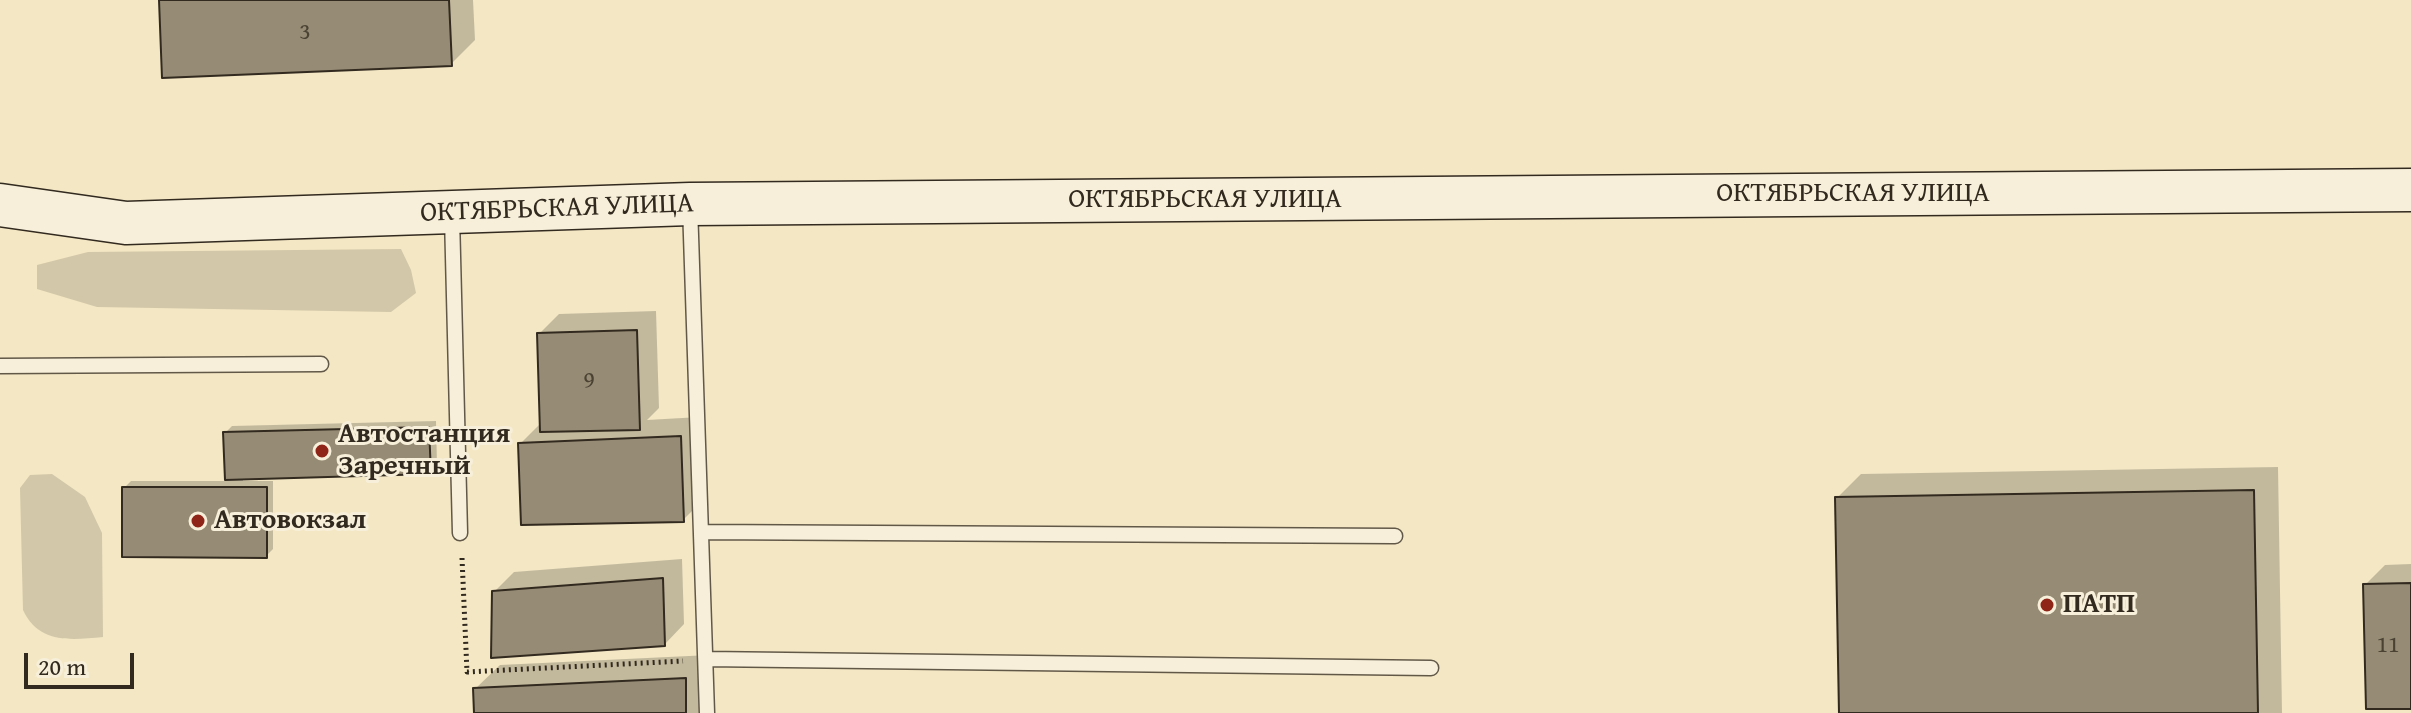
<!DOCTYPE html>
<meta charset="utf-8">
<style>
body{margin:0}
#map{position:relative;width:2411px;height:713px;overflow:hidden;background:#f3e7c4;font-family:"Gentium Book Plus",serif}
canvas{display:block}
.scale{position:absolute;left:24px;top:653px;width:110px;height:36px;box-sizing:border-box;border:4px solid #32291f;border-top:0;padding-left:10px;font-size:24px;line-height:28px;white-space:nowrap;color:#32291f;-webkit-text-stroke:6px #f7efd9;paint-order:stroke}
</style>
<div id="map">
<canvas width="2411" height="713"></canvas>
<div class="scale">20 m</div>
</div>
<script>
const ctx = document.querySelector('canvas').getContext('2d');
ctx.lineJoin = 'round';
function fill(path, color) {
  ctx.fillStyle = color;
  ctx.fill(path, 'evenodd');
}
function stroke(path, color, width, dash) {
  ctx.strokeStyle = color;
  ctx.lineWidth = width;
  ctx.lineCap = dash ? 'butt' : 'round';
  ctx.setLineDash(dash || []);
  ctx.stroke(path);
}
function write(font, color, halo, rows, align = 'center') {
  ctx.font = font + ' "Gentium Book Plus",serif';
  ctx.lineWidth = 6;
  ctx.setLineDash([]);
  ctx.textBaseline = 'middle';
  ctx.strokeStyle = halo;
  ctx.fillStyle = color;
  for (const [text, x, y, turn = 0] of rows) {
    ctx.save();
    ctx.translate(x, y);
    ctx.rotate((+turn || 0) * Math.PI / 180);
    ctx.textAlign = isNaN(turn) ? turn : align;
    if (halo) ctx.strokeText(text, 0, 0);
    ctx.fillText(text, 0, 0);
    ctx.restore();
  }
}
fill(new Path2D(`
 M401 249 411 270 416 293 391 312 97 307 37 289V265L88 252Z
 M52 474 85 497 102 533 103 637C70 640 39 644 23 610L20 488 30 475Z`), '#d2c7a8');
fill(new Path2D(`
 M161 0H473L475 40 451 64Z
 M656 311 659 408 647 420 700 417 703 500 683 520 520 444 540 424 539 334 559 314Z
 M436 421 437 466 430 472 243 477V481H273V549L266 556 124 488 131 481H227L225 433 232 426Z
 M2278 467 2282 713H1841L1837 498 1861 474Z
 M682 559 684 624 665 644 494 592 514 572Z
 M2411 564V707L2365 585 2385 565Z
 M710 655V713H476L475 689 500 665Z`), '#0003');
const building = new Path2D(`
 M159 0H449L452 66 162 78Z
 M637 330 640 430 540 432 537 333Z
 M429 427 431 474 225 480 223 432Z
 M681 436 684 522 521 525 518 443Z
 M122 487H267V558L122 557Z
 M2254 490 2258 713H1839L1835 497Z
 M663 578 665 646 491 658 492 591Z
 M2411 583V709H2366L2363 584Z
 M686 678V713H474L473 688Z`);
fill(building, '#968c75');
stroke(building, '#32291f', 2);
const lane = new Path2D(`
 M690 206 707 713
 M452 217 460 533
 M0 366 321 364
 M701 532 1395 536
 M706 659 1431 668`);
const secondary = new Path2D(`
 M0 205 126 223 690 204 2411 190`);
stroke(lane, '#625848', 17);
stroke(secondary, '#32291f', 45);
stroke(new Path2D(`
 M462 558 467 672 683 661`), '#32291f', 5, [2, 4]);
stroke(lane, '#f7efd9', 14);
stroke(secondary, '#f7efd9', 42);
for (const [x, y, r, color] of [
 [322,451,8,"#8f2418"],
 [198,521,8,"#8f2418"],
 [2047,605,8,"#8f2418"]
]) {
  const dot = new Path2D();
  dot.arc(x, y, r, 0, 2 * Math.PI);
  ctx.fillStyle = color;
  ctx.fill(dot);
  stroke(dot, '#f7efd9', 3);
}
write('24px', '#4b4234', null, [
 ["3",305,33],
 ["9",589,381],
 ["11",2388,646]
]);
write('28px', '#32291f', '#f7efd9', [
 ["ОКТЯБРЬСКАЯ УЛИЦА",1853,194],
 ["ОКТЯБРЬСКАЯ УЛИЦА",1205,200],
 ["ОКТЯБРЬСКАЯ УЛИЦА",557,209,-2]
]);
write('bold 28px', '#32291f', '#f7efd9', [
 ["Автостанция",338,435],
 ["Заречный",338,467],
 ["Автовокзал",214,521],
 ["ПАТП",2063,605]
], 'left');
</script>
